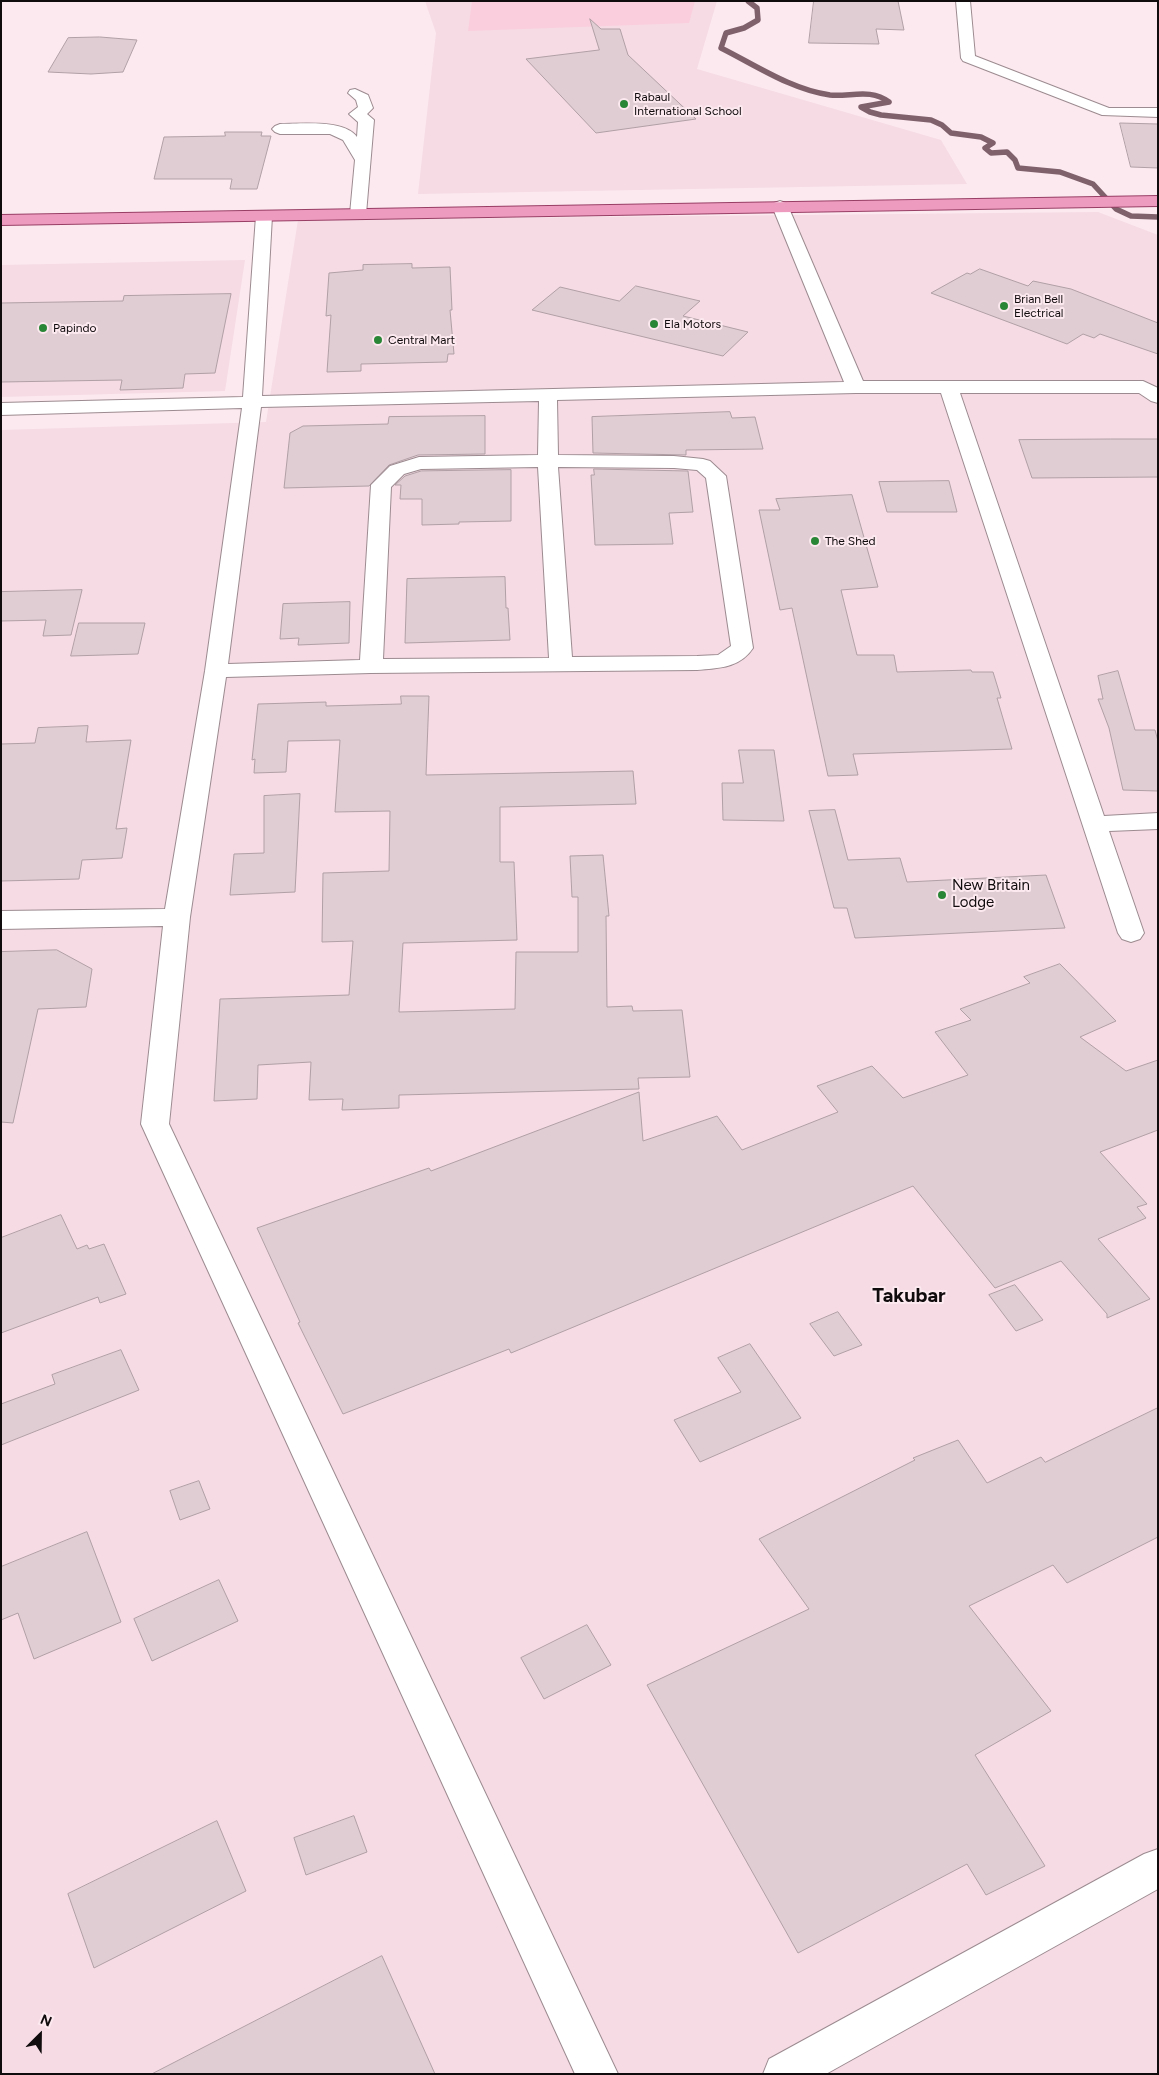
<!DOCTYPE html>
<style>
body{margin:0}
#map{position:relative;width:1159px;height:2075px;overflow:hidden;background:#fce9ef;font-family:Figtree,sans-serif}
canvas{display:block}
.frame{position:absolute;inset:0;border:2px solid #100b0d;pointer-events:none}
.north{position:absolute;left:15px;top:2010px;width:50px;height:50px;-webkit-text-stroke:4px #fce9ef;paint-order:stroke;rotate:23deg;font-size:14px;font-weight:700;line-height:20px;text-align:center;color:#100b0d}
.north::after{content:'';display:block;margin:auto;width:18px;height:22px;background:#100b0d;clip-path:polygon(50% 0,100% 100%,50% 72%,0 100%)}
</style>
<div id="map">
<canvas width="1159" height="2075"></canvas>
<div class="frame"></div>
<div class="north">N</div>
</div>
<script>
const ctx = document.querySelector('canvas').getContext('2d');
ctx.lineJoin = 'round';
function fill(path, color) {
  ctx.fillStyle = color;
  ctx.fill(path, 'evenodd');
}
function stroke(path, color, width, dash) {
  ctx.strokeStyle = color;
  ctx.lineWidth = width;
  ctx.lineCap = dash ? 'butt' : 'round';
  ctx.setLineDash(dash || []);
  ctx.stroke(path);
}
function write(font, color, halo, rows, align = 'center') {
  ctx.font = font + ' Figtree,sans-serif';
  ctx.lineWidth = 4;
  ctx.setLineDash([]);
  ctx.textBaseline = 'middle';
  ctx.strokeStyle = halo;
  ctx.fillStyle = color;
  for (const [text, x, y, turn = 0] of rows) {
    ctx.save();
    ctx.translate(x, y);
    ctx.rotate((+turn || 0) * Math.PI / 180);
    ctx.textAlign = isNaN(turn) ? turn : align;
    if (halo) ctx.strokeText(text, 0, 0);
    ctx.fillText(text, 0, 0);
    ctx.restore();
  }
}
fill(new Path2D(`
 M425 1H717L697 69 941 140 967 184 418 194 436 33Z
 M1098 212 1158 235V2074H1V430L266 422 298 220Z
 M245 260 225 391 1 397V265Z`), '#f6dbe4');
fill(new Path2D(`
 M472 1H695L689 23 468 31Z`), '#facedd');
stroke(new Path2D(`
 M748 1 757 8 758 20 744 28 726 33 721 48C755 65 792 90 830 95 850 97 871 88 889 102L861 107 870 112 881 115 931 120 942 125 951 133 981 137 993 143 985 148 991 153 1007 152 1015 160 1018 168 1060 172 1093 184 1116 209 1131 216 1158 217`), '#7f616c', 5.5);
const building = new Path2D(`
 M814 1H898L904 30 876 29 879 44 809 43Z
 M590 19 601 29H620L628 55 696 119 596 133 526 59 599 50Z
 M100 37 137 40 123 72 91 74 48 72 68 38Z
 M1120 123 1158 124V168L1131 167Z
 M225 132H262L261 136H271L257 189H230L232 179H154L164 137 225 136Z
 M412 264V268L450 267 452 310H450L454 354H448L447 362 361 364V371L327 372 331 315 326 316 329 273 363 270V265Z
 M980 269 1028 286 1033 281 1071 289 1158 323V354L1100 334 1094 338 1083 334 1067 344 931 293 967 273 970 274Z
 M636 286 700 301 683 316 748 332 723 356 532 310 560 287 619 301Z
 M231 294 215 373 185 374 183 388 120 390 122 380 1 382V303L123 301 124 296Z
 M730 412 732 418 755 417 763 449 686 450V455L593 453 592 417Z
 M485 416V454L418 455 389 465 369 486 284 488 290 433 303 426 388 424 389 417Z
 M1111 439H1158V477L1032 478 1019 440Z
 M594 469 688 471 693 512 669 513 673 544 595 545 591 475H594Z
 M511 470V521L459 522V524L422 525V499H400L401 485H395L405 476 421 471Z
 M949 481 957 512H887L879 482Z
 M852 495 878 587 841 590 857 655H894L897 672 971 670 972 672H993L1001 698H997L1012 749 853 754 858 775 828 776 792 608 780 610 759 510H780L776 499Z
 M505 577 506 608H508L510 640 405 643 407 579Z
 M82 590 71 635 43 636 46 620 1 621V592Z
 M350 602 349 643 298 645 299 638 280 639 283 604Z
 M79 623H145L138 654 71 656Z
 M1118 671 1135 730H1155L1158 741V791L1123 790 1109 728 1098 699H1103L1098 676Z
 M401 696H429L426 775 633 771 636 804 500 807V862H514L517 940 403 943 399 1012 515 1009 516 952H578V897H572L570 856 603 855 609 916H606L607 1007 632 1006 633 1011 682 1010 690 1077 638 1078 639 1089 399 1095V1108L342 1110 343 1099 309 1100 311 1062 258 1065 257 1099 214 1101 220 999 349 995 353 941 322 942 323 873 389 871 390 811 335 812 340 740 288 741 286 772 254 773 255 759 252 760 258 704 326 702V706L401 704Z
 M88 726 86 742 131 740 116 829 127 828 122 858 82 860 79 879 1 881V744L35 743 38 728Z
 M739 750H774L784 821 723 820 722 783H743Z
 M300 794 295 892 230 895 234 854 264 853V796Z
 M835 810 848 860 900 858 907 882 1046 875 1065 928 855 938 847 908H834L809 811Z
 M57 950 92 969 86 1007 38 1009 13 1123 1 1122V952Z
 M1060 964 1116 1021 1080 1037 1126 1071 1158 1060V1130L1100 1152 1147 1204 1137 1207 1146 1218 1098 1239 1150 1299 1107 1318V1314L1061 1261 995 1288 913 1186 511 1353 509 1349 343 1414 298 1323 300 1322 257 1228 429 1168 431 1171 639 1092 643 1141 717 1116 742 1150 838 1112 817 1086 872 1066 903 1098 968 1075 935 1032 971 1020 960 1009 1030 983 1024 977Z
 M61 1215 77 1249 87 1245 89 1249 104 1244 126 1294 100 1303 98 1297 1 1333V1238Z
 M1015 1285 1043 1320 1016 1331 989 1295Z
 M838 1312 862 1345 834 1356 810 1324Z
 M750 1344 801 1418 700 1462 674 1420 741 1392 718 1358Z
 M121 1350 139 1390 1 1445V1404L55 1384 52 1375Z
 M1158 1408V1537L1067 1583 1053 1565 969 1606 1051 1711 975 1755 1045 1866 986 1895 967 1864 798 1953 647 1685 809 1609 759 1539 915 1460 913 1458 958 1440 987 1483 1041 1457 1045 1462Z
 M199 1481 210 1509 180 1520 170 1491Z
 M87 1532 121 1622 34 1659 18 1613 1 1620V1567Z
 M219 1580 238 1621 152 1661 134 1619Z
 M587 1625 611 1665 544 1699 521 1658Z
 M354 1816 367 1852 306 1875 294 1838Z
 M217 1821 246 1891 94 1968 68 1894Z
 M382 1956 435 2074H152Z`);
fill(building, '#dfcdd3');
stroke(building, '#b1a0a6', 1);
const minor = new Path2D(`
 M956 1H970L975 56 1109 108H1158V117L1102 115 963 61 961 58Z
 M355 89 368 95 373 108 367 114 374 120 366 214 364 217H352L350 214 355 160 343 140 330 134H280L275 132 272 129 275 126 280 124C300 124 344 119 357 137L358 122 349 114 358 107 356 100 348 93 350 90Z
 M780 201 786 203 788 206 863 381H1143L1158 388V403L1151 401 1139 393H960L1104 816 1158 813V829L1109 831 1144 933 1140 939 1131 942 1122 939 1118 933 941 393H856L557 400 558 455 674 456 703 459 710 461 726 476 753 648C740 668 719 668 697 670L371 673 226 677 190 917 169 1124 618 2074H575L141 1124 163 926 1 929V911L165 909 205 671 242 408 1 415V403L243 397 256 216 258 213H270L272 216 262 396 844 382 772 206 774 203ZM539 401 538 455 419 457 390 466 371 485 360 660 228 664 261 407ZM538 467 549 658 383 659 391 487 404 474 421 469ZM558 467 674 468 697 470 706 478 731 646 718 655 697 656 572 657Z
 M1158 1849V1889L826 2074H763L769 2059 1144 1854Z`);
const primary = new Path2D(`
 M1158 196V206L1 225V215Z`);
stroke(minor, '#9c8b90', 2);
stroke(primary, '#983e65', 2);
fill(minor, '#fff');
fill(primary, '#ed9cbf');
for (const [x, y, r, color] of [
 [624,104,5,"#2a8637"],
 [1004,306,5,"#2a8637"],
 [654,324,5,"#2a8637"],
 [43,328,5,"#2a8637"],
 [378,340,5,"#2a8637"],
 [815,541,5,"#2a8637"],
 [942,895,5,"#2a8637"]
]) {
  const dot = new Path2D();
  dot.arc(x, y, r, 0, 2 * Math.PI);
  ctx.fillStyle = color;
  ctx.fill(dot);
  stroke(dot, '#fce9ef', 2);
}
write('12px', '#100b0d', '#fce9ef', [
 ["Rabaul",634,97],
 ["International School",634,111],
 ["Brian Bell",1014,299],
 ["Electrical",1014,313],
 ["Ela Motors",664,324],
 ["Papindo",53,328],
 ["Central Mart",388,340],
 ["The Shed",825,541]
], 'left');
write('15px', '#100b0d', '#fce9ef', [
 ["New Britain",952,886],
 ["Lodge",952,903]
], 'left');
write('bold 20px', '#100b0d', '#fce9ef', [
 ["Takubar",909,1296]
]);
</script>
